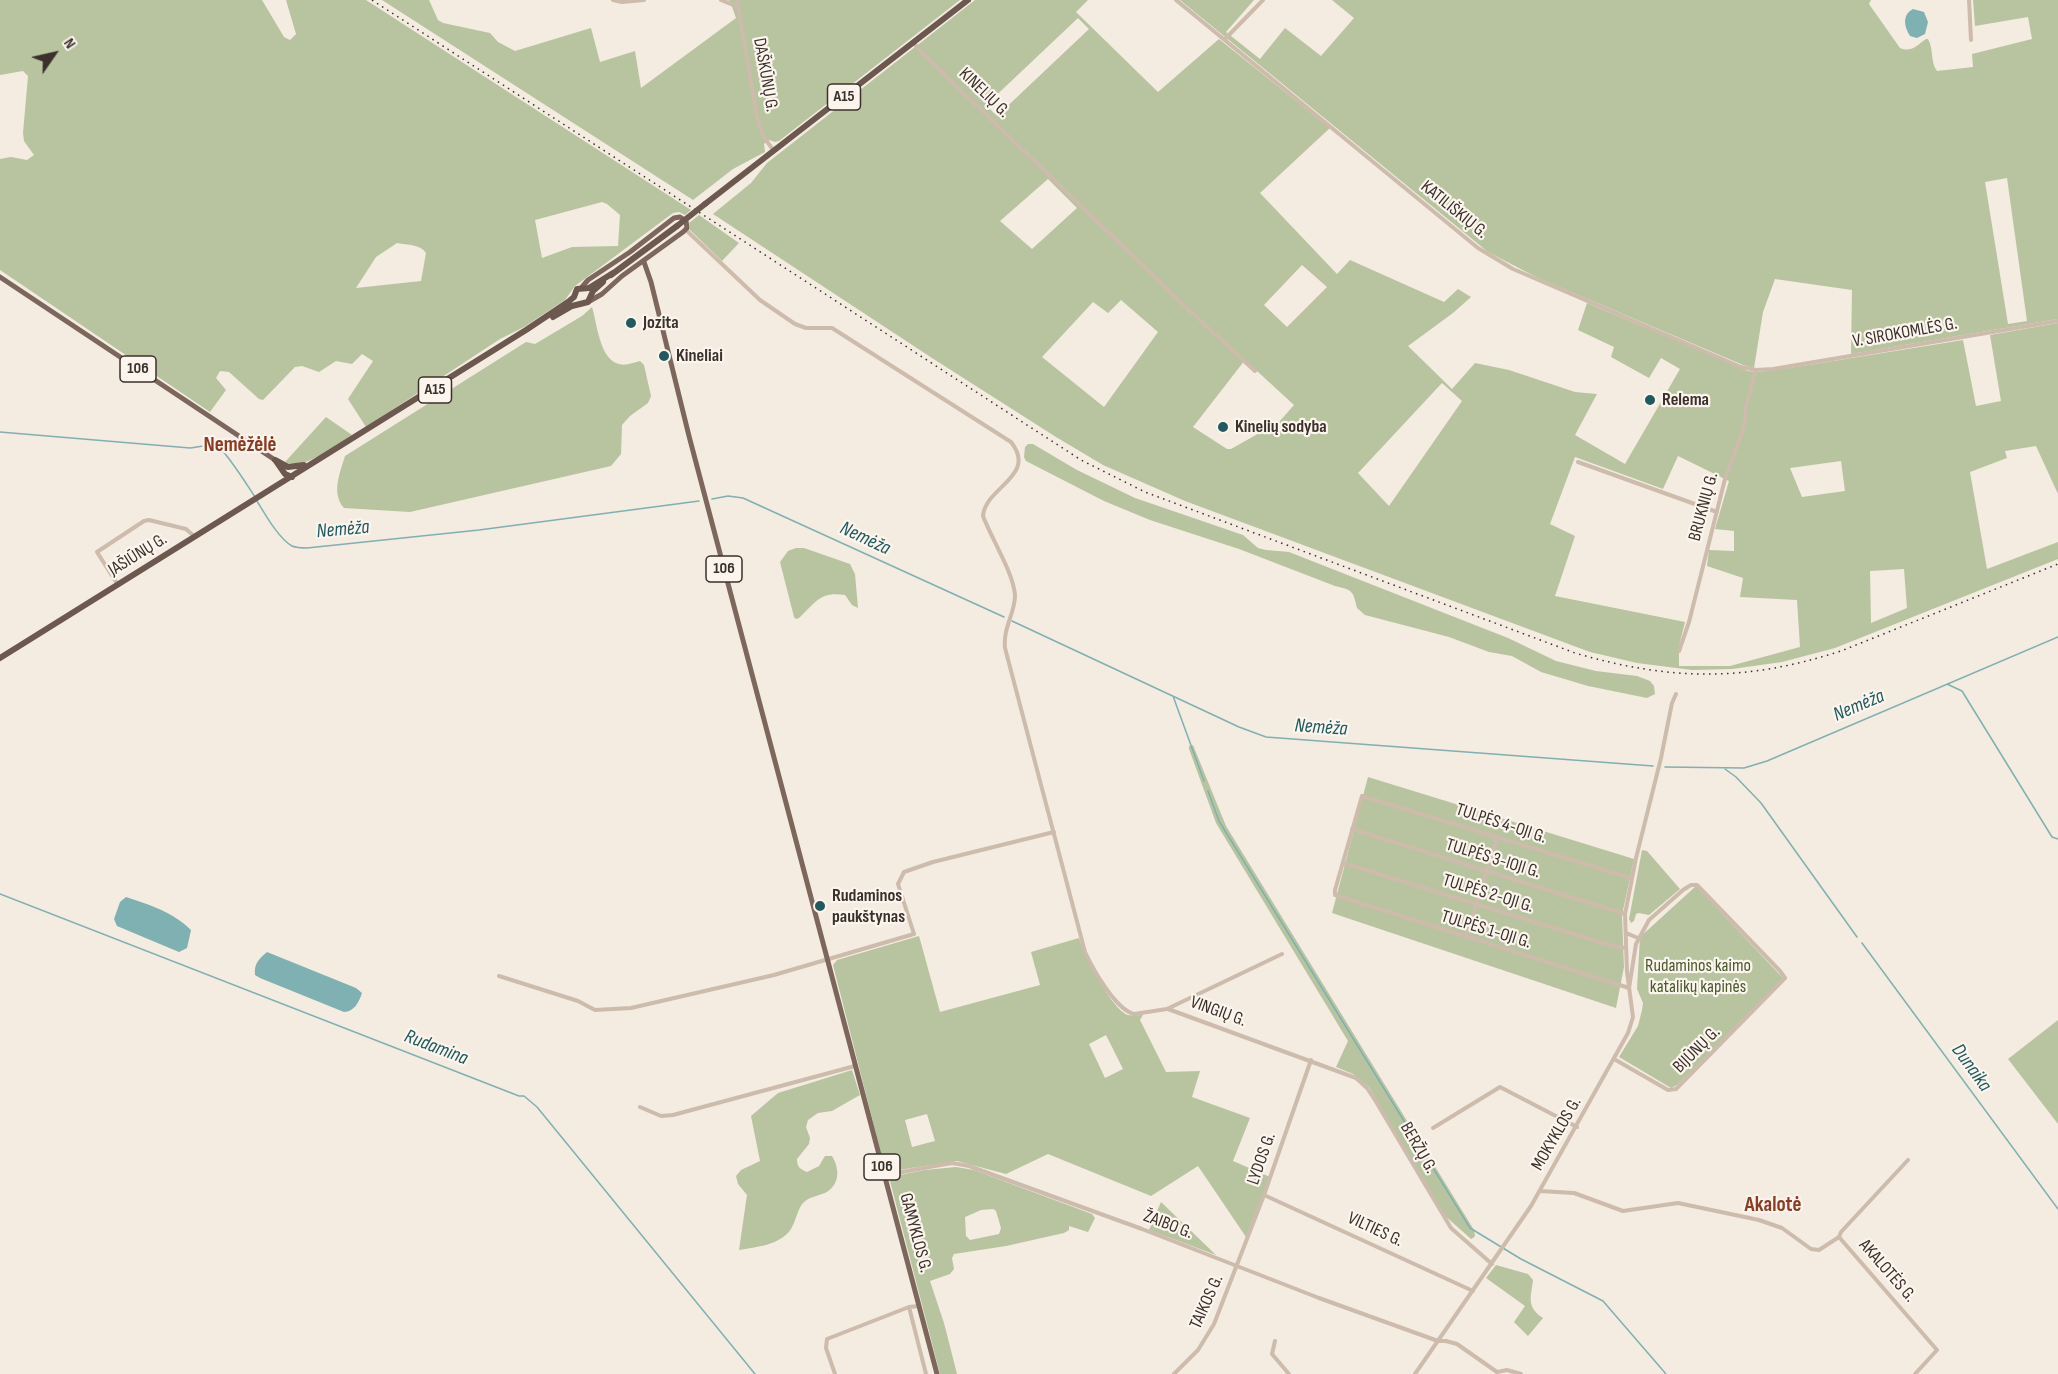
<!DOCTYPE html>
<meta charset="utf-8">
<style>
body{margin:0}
#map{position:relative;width:2058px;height:1374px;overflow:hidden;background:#f4ebe1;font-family:"Sofia Sans Condensed",sans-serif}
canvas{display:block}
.north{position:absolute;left:24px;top:24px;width:60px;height:60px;-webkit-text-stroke:4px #fbf5ee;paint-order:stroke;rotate:56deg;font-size:16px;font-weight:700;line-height:24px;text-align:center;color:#3b302b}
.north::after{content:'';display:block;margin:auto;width:21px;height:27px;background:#3b302b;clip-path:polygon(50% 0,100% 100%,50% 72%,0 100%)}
</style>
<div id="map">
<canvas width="2058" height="1374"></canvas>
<div class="north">N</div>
</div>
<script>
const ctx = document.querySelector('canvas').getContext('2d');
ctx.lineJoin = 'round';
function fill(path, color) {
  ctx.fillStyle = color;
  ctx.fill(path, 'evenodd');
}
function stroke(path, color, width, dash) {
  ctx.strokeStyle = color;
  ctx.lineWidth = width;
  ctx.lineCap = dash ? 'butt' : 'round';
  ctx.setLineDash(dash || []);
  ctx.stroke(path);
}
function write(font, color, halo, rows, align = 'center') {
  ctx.font = font + ' "Sofia Sans Condensed",sans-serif';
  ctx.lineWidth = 4.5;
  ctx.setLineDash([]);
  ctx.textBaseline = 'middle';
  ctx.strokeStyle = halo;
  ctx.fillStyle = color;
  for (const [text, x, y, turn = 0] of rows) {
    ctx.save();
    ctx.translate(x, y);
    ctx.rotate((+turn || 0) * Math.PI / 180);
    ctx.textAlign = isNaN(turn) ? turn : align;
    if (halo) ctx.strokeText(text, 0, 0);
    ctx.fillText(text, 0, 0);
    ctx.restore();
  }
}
fill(new Path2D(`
 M0 0H262L284 37 290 40 296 34 286 0H366L691 210 685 215 679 212 673 213 575 286 565 300 524 327 500 339 366 427 348 399 373 361 362 354 352 364 336 361 319 372 302 366 295 367 263 400 259 399 229 372 220 371 216 378 226 390 210 412 0 270V159L11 157 27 160 34 155 24 141 23 133 28 76 23 71 0 75ZM602 202 607 204 620 215 618 246 572 247 542 258 535 220ZM397 243C408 245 420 244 426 253L421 281 356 288 376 257Z
 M382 0H429L438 20 443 23 490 33 498 42 515 51 591 28 600 62 635 51 641 88 736 18 730 1 727 0H960L779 141 775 142 769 140 764 144 765 152 733 169 693 200Z
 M975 0H1088L1076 12 1158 92 1219 39 1330 128 1260 193 1337 274 1350 260 1444 302 1458 289 1471 297 1453 313 1408 346 1452 389 1475 363 1509 370 1575 392 1597 394 1575 435 1625 464 1680 369 1661 358 1649 378 1611 357 1614 347 1578 330 1587 303 1748 371 1759 372 1796 367 1963 340 1976 406 2001 401 1990 335 2058 323V494L2036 446 2005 451 2007 458 1970 472 1987 569 2058 542V559L1835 648 1782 662 1732 669 1692 670 1637 663 1590 652 1185 501 1103 465 1056 437 932 358 713 214 751 183 767 163ZM1078 18 1089 29 997 116 986 105ZM1048 179 1077 208 1032 249 1000 221ZM1302 265 1327 287 1287 327 1264 305ZM1121 300 1158 332 1104 407 1042 357 1093 302 1108 313ZM1245 360 1294 405 1279 422 1231 449H1227L1193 427ZM1442 383 1462 401 1389 506 1358 473ZM1678 456 1729 481 1715 529 1734 531V551L1709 550 1707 566 1743 578 1740 597 1797 600 1800 647 1730 666H1679V646L1685 622 1555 596 1575 536 1550 524 1575 457 1663 489ZM1841 461 1845 491 1802 497 1790 468ZM1904 569 1907 608 1871 623 1870 571Z
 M1180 0H1254L1226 32 1260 59 1285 28 1321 56 1354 18 1332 0H1871L1869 4 1900 48C1912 53 1917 45 1926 39H1928C1934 49 1930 62 1937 71L1973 67 1972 54 2032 39 2028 17 1975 26 1973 0H2058V319L1851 354 1852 290 1775 279 1763 312 1754 368 1743 365 1538 278 1488 252ZM2007 178 2027 321 2008 324 1985 182Z
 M699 215 739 243 722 261 690 230 689 223Z
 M592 307C597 323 599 355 616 363 624 367 632 363 640 361L644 365 651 396 648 403 630 416 622 425 621 454 611 466 410 512 344 508C331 493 340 473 345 456L526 342 535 344 582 316Z
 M326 417 352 435C335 446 304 471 285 462Z
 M1028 444H1033L1077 470 1135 498 1243 535 1258 548 1266 550 1289 552 1508 638 1556 661 1596 671 1637 676 1650 681 1654 686 1655 694 1647 698 1588 686 1541 672 1512 656 1489 652 1449 637 1365 615 1357 608C1353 591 1353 590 1335 586L1239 549 1150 520 1104 501 1026 461 1024 457 1025 447Z
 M796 548H804L850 564 855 574 858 608 852 605 845 595C820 591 816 602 799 618L796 619 794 617 780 562 788 551Z
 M1193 745 1226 826 1474 1230 1475 1236 1473 1238 1471 1239 1444 1215 1369 1087 1353 1074 1336 1067 1348 1041 1216 823 1189 749V746Z
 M1368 777 1634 859 1622 915 1624 967 1616 1008 1332 913Z
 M1642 850 1647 851 1680 889 1649 915 1639 913 1636 914 1634 921 1631 923 1629 919Z
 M1696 886 1782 977V981L1677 1085 1671 1088 1619 1057 1638 1026 1642 1010 1643 1003 1637 989 1640 937Z
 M919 936 940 1012 1040 985 1031 952 1079 938C1084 954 1112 1010 1128 1015 1133 1016 1139 1015 1143 1015L1140 1020 1166 1072 1200 1071 1192 1097 1250 1118 1233 1161 1270 1177 1246 1237 1198 1166 1151 1196 1048 1154 1006 1174 957 1161 892 1171 888 1170 884 1165 833 965 837 960ZM1106 1035 1123 1069 1105 1078 1089 1044ZM927 1114 935 1141 912 1147 905 1120Z
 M2058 1020V1124L2008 1059Z
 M852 1070 860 1095 832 1111 818 1113 808 1120 806 1127 810 1138 809 1144 797 1159C797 1167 800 1169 807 1172L819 1166 825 1156H832C840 1169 840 1185 825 1193 817 1196 809 1197 803 1203 797 1210 796 1221 791 1229 781 1245 756 1247 739 1250L747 1195 738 1184 736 1176 741 1170 760 1161 751 1116 778 1093Z
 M956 1167 974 1170 1092 1214 1095 1218 1088 1232 1069 1226V1230L1064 1233 1006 1246 954 1254 952 1258 954 1269 950 1274 930 1281 944 1323 957 1374H940L890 1181 894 1176 925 1170ZM993 1209 996 1211 1001 1228 999 1234 970 1240 966 1236 965 1217 981 1210Z
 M1161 1202 1216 1255 1149 1230Z
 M1496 1265 1528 1274 1533 1280C1531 1297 1526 1307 1543 1318L1528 1336 1514 1322 1525 1306 1486 1278Z`), '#b8c4a0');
fill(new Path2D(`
 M1913 9 1924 12 1928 22 1925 34 1917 38 1910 36C1904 26 1902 15 1913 9Z
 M126 897C150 905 173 912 191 930L187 948 179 952 117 926 114 919 120 902Z
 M267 952 356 988 362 993C359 1002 354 1012 344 1012L260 978 255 975C254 963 259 959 267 952Z`), '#7fb0b2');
stroke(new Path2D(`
 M0 432 190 448C198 447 210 444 218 447 226 451 249 488 255 497
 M712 499 728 496 743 498 1004 617
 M257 501C265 514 279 539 292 546 297 548 302 548 307 548L479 530 699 501
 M1012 621 1239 727 1266 737 1653 766
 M1947 684 1962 691 2052 837 2058 839
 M1173 696 1204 781
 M1665 767 1744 768 1767 761 2058 637
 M1725 769 1736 777 1761 803 1857 937
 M1208 791 1219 821 1470 1228 1521 1259 1603 1301 1666 1374
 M0 894 519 1096H524L537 1107 755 1374
 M1862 943 2058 1209`), '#7fb0b2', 1.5);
stroke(new Path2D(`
 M613 0 622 2 644 0
 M721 0 738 7
 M737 0 757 117 763 136 774 151
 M1176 0 1478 248 1513 269 1741 367 1756 370 1773 369 2058 321
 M1969 0 1971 40
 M1225 39 1263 0
 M913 42 920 51 1189 310 1255 371
 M686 230 760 300 795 324 806 328H832L1011 442C1038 476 985 487 983 516 991 538 1015 575 1015 597 1014 615 1003 628 1005 648L1085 952C1093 969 1115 1009 1134 1014L1167 1009 1282 954
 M1578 462 1717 512
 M118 585 97 552 144 521 149 520 186 529 195 537
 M1679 651 1689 622 1725 479 1744 427 1746 407 1756 370
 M1352 829 1625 914
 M1343 863 1606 944 1625 948
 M1626 933 1638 938
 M1466 938 1497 838
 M499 976 578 1001 595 1010 631 1008 774 975 914 934 898 884 904 872 933 862 1054 832
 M1168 1009 1356 1078 1367 1088 1375 1100 1451 1228 1492 1264
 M1614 1059 1668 1090 1676 1089 1785 978 1780 971 1697 885H1691L1683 890 1649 920 1636 944 1629 988 1335 895V890L1362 796 1631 878
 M640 1107 661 1116 673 1115 855 1066
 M1433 1128 1500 1087 1577 1127
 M1908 1160 1841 1232 1839 1237 1937 1350 1915 1374
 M885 1175 952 1163 969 1166 1142 1229 1319 1298 1438 1341H1446L1457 1344 1497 1372 1507 1370 1521 1374
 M1540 1191 1574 1193 1623 1211 1678 1203 1759 1220 1782 1228 1811 1249 1819 1250 1839 1237
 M1264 1195 1473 1291
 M909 1307 926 1374
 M1275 1341 1272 1354 1289 1374
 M835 1374 826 1348 827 1339 909 1307 919 1306
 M1174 1374 1198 1350 1214 1324 1264 1195 1311 1060
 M1415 1374 1531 1206 1628 1033 1633 1017 1627 972 1625 914 1636 858 1661 758 1672 703 1676 694`), '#cdbbac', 4);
stroke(new Path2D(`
 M644 262 651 282 689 436 937 1374
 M0 277 275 460
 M582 287 588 280 630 252 674 218 680 217 686 221 687 228 683 232 622 276 602 294 588 302`), '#7d675c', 5);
stroke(new Path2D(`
 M705 204 968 0
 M611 275 677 226
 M553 317 572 306 588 302 593 291 603 282
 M275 460 288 467 304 465
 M276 461 285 474 292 477
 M0 658 526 330 568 302 574 297 577 289 589 288 613 273`), '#6c584f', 6);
stroke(new Path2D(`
 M372 0 1081 460 1145 492 1575 653C1671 681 1745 682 1841 651L2058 564`), '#3b302b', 1.5, [1.5, 4.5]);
stroke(new Path2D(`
 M677 226 705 204`), '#6c584f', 6);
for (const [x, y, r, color] of [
 [631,323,6,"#1f5a5e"],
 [664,356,6,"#1f5a5e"],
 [1650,400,6,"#1f5a5e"],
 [1223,427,6,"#1f5a5e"],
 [820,906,6,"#1f5a5e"]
]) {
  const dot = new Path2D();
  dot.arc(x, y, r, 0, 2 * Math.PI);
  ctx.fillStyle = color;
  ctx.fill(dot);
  stroke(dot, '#fbf5ee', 2);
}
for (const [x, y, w] of [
 [844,97,33],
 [138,369,36],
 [435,390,33],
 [724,569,36],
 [882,1167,36]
]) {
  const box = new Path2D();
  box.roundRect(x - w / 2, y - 13, w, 26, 4.5);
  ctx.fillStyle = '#fbf5ee';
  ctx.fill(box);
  stroke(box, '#3b302b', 1.5);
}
write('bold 16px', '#3b302b', null, [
 ["A15",844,97],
 ["106",138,369],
 ["A15",435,390],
 ["106",724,569],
 ["106",882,1167]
]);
write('18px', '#3b302b', '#fbf5ee', [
 ["DAŠKŪNŲ G.",765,75,80],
 ["KINELIŲ G.",984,93,44],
 ["KATILIŠKIŲ G.",1454,210,39],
 ["V. SIROKOMLĖS G.",1905,333,-10],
 ["BRUKNIŲ G.",1704,507,-75],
 ["JAŠIŪNŲ G.",138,555,-32],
 ["TULPĖS 4-OJI G.",1501,824,18],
 ["TULPĖS 3-IOJI G.",1493,859,17],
 ["TULPĖS 2-OJI G.",1488,894,17],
 ["TULPĖS 1-OJI G.",1486,930,17],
 ["VINGIŲ G.",1218,1012,20],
 ["BIJŪNŲ G.",1697,1050,-45],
 ["MOKYKLOS G.",1557,1134,-60],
 ["BERŽŲ G.",1418,1148,60],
 ["LYDOS G.",1262,1159,-71],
 ["ŽAIBO G.",1168,1225,21],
 ["VILTIES G.",1375,1230,25],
 ["GAMYKLOS G.",915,1233,75],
 ["AKALOTĖS G.",1887,1271,49],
 ["TAIKOS G.",1207,1302,-66]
]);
write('bold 18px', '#3b302b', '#fbf5ee', [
 ["Jozita",643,323],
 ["Kineliai",676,356],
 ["Relema",1662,400],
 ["Kinelių sodyba",1235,427],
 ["Rudaminos",832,896],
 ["paukštynas",832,917]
], 'left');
write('18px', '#4a5a2e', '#fbf5ee', [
 ["Rudaminos kaimo",1698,966],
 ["katalikų kapinės",1698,987]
]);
write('italic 20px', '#1f5a5e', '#fbf5ee', [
 ["Nemėža",343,530,-5],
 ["Nemėža",865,539,25],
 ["Nemėža",1859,706,-23],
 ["Nemėža",1321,728,4],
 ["Rudamina",436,1048,21],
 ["Dunaika",1971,1068,54]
]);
write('bold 21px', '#8c3b22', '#fbf5ee', [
 ["Nemėžėlė",240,446],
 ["Akalotė",1773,1206]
]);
</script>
